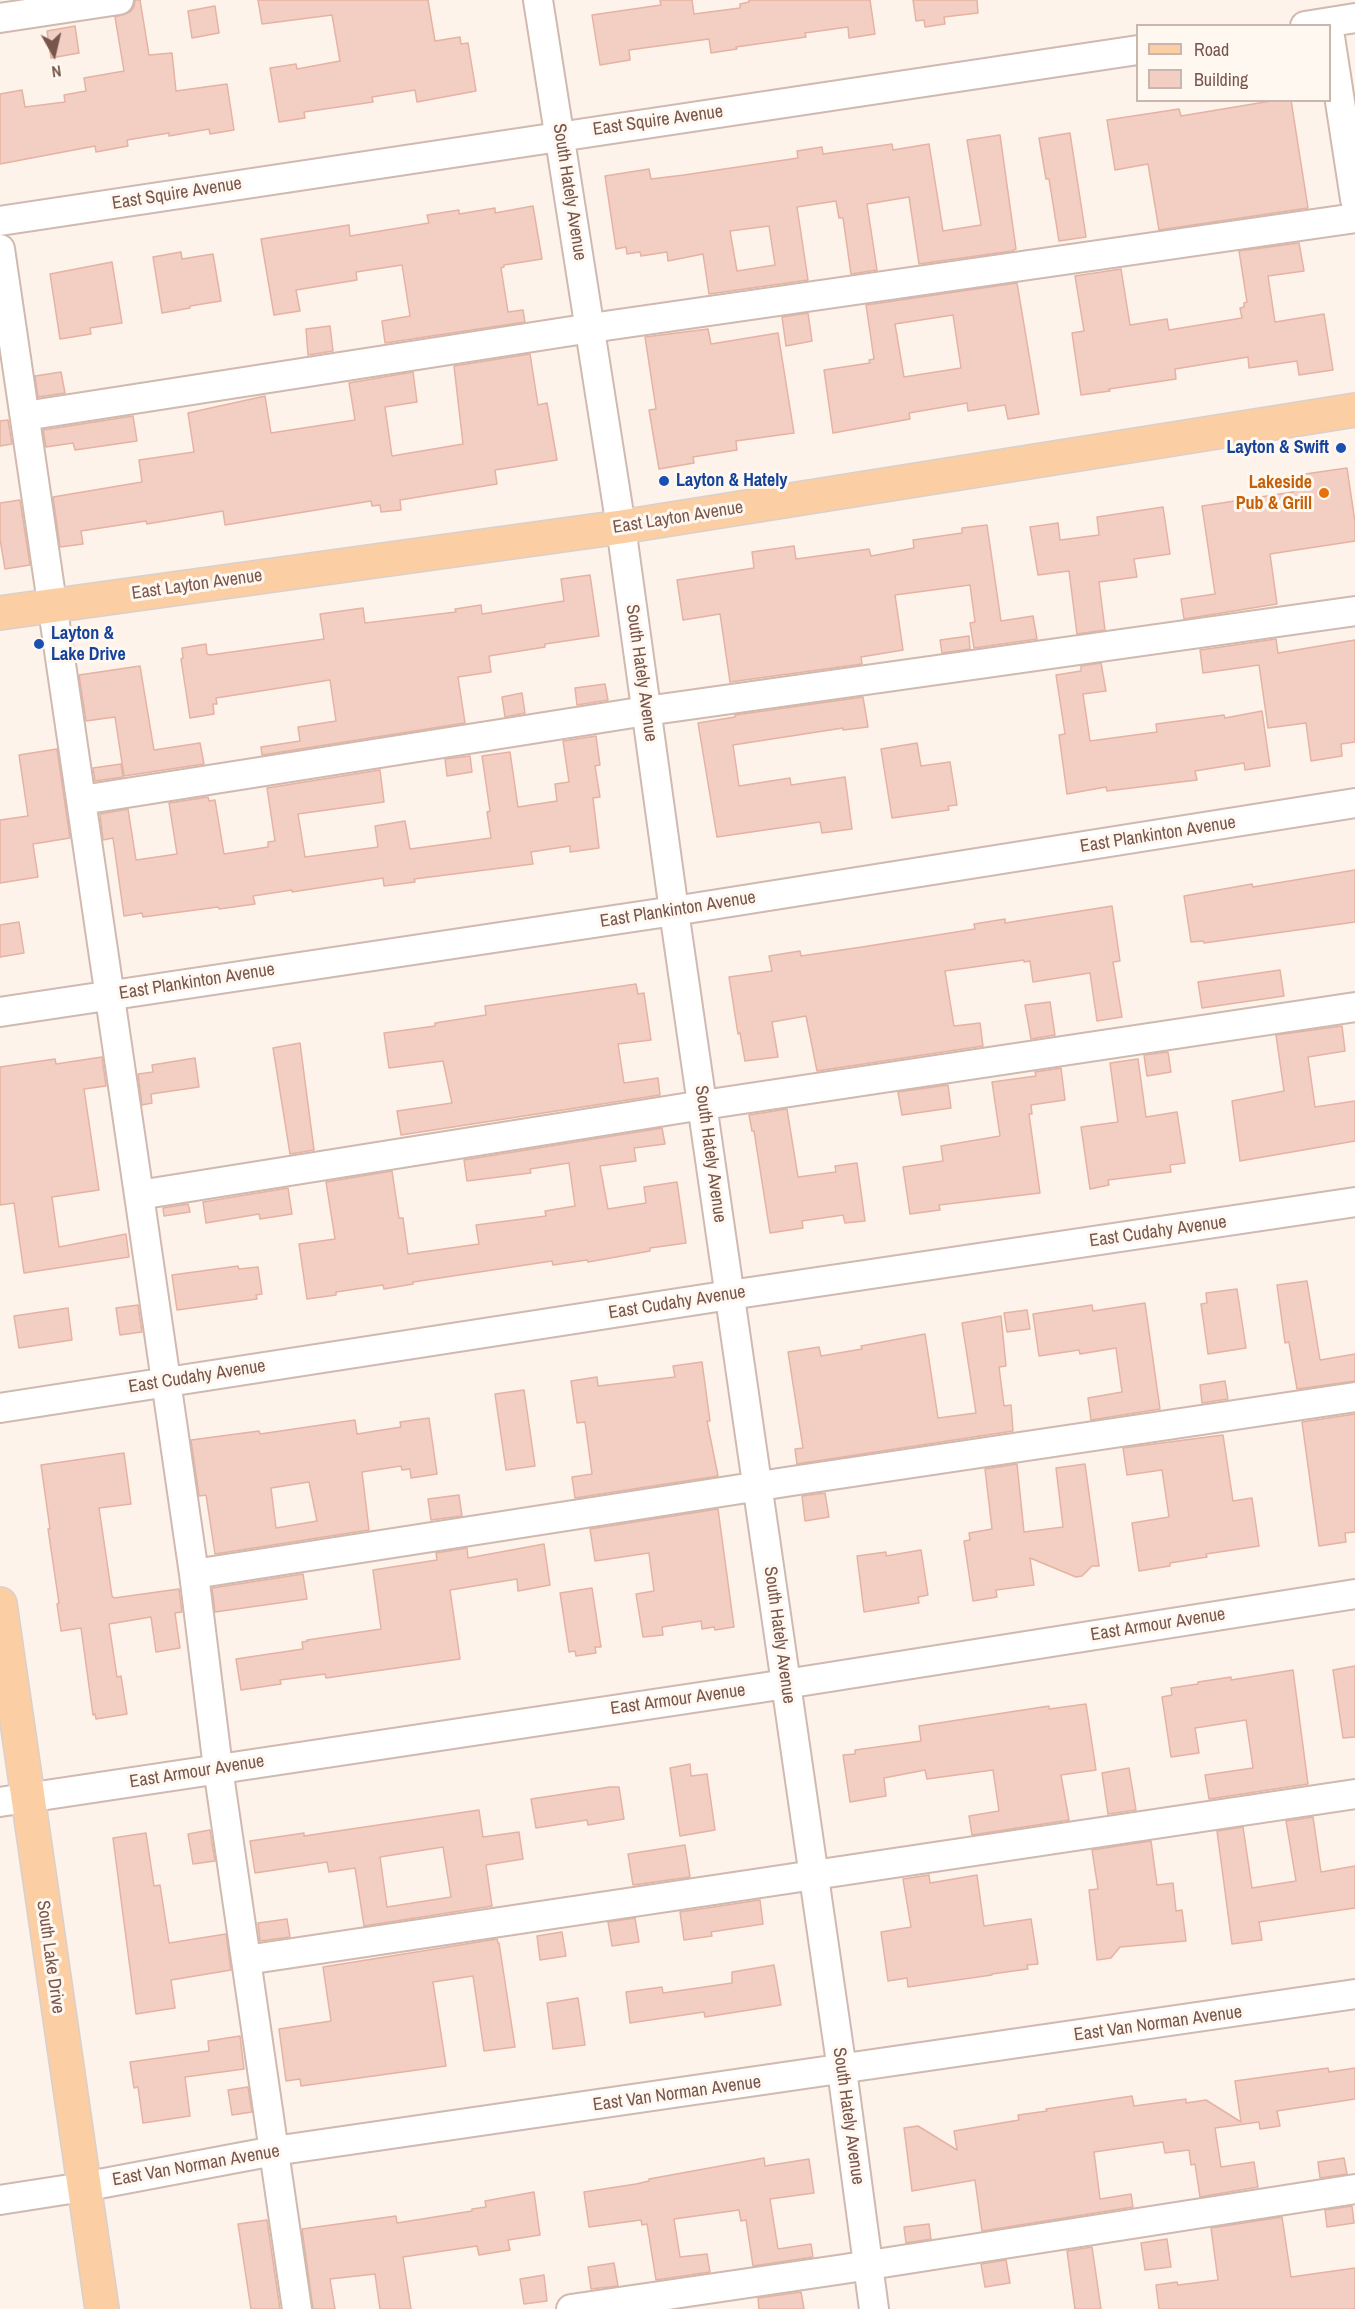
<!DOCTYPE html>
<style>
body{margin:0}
#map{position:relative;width:1355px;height:2309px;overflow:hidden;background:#fdf3ea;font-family:"Archivo Narrow",sans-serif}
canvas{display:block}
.legend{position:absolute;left:1136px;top:24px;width:195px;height:78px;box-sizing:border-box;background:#fff8f1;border:2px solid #c9b7af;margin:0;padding:8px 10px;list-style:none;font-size:18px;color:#79564c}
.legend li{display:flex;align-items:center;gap:12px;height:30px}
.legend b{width:30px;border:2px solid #c9b7af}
.north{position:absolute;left:24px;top:24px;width:60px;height:60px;-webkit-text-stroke:4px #fff8f1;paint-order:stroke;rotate:172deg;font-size:16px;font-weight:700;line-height:24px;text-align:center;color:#79564c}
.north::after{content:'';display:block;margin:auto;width:21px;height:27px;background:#79564c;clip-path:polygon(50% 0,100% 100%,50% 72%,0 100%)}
</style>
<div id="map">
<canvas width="1355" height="2309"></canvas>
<ul class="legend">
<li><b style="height:8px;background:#fbcea3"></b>Road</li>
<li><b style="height:16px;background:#f3cec2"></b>Building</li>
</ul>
<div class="north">N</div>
</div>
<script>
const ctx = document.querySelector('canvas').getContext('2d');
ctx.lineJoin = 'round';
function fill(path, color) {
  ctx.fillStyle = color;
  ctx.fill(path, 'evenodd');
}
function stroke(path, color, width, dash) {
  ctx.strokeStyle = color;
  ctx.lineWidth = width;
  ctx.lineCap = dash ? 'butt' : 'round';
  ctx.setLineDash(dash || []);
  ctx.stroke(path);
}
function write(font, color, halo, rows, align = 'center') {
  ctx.font = font + ' "Archivo Narrow",sans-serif';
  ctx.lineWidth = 6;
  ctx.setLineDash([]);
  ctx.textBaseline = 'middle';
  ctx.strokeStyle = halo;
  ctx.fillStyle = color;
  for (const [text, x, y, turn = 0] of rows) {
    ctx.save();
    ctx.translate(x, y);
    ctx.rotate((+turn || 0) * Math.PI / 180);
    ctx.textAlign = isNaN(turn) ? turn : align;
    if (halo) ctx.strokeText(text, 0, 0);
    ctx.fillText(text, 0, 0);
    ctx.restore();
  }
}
const building = new Path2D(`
 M135 0H140L149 55 172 53 176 91 227 84 234 130 210 134 209 129 169 136V133L127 140 128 146 96 152 95 146 0 164V94L22 90 25 107 65 102 64 95 86 91 84 78 124 71 115 17 130 12 134 7Z
 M258 0H428L435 41 460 37 461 44 468 43 476 91 417 102 415 90 372 97 373 102 304 112 305 118 279 122 270 68 296 64 297 69 340 61 332 15 262 24Z
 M660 0H692L694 14 740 8V4L749 2V0H870L875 34 849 38 848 27 805 33 806 37 736 47 737 49 711 53 709 39 629 50 630 60 600 65 592 15 661 5Z
 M913 0H977L978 13 944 17 945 24 925 27 924 20 916 21Z
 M215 6 219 33 192 38 188 11Z
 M75 26 79 53 51 58 47 31Z
 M1277 100H1291L1308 208 1159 230 1148 164 1115 170 1107 120 1179 109 1181 116Z
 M1070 133 1086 237 1059 241 1049 179H1046L1039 138Z
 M1000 135 1016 249 1012 251 919 264 909 197 867 204 877 270 851 274 843 218H839L836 201 797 207 808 280 709 294 703 254 668 261 667 252 641 256 640 252 627 254 626 247 616 249 605 176 649 169 651 179 684 175 798 158 797 151 822 147 823 154 892 144 893 150 929 144 943 231 981 225 967 140ZM769 226 775 265 737 271 730 231Z
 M533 206 542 259 504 265V267L501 268 508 312 523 310 525 322 385 343 382 321 410 316 402 265 356 272 357 280 296 290 300 311 274 315 261 239 349 225 350 236 429 223 427 215 459 210V214L495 208V213Z
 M1299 243 1304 271 1268 276 1275 322 1324 314 1333 370 1299 375 1297 361 1249 368 1248 357 1175 369 1176 379 1109 389 1110 391 1081 395 1072 333 1084 331 1075 276 1121 269 1130 325 1167 319 1169 330 1242 318 1240 308 1244 307V303L1247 302 1239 251Z
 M181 252 182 259 213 254 221 301 190 306V308L162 313 153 257Z
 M112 262 122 323 90 328 91 334 60 339 50 274Z
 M1017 283 1039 414 1008 419 1005 405 968 411 967 403 909 413 910 419 833 433 824 370 870 363 869 360 874 359 866 305ZM953 315 961 368 904 377 895 324Z
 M808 313 812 341 786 346 782 317Z
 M330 326 333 351 308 355 306 329Z
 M708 329 711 344 778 333 794 433 736 441 737 450 693 457 694 463 659 469 649 410 656 409 645 337Z
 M530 354 538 405 547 403 557 460 495 470 497 484 400 500 401 510 381 512 380 505 372 506 371 501 225 525 223 511 147 524 146 521 81 531 83 544 60 547 53 497 142 482 139 460 194 452 188 413 265 396 271 433 355 420 349 383 413 372 417 402 385 407 392 456 463 444 454 366Z
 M61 372 65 393 38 397 35 376Z
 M133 416 137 441 75 450 73 443 46 447 43 430Z
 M8 420 12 444 0 446V421Z
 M1347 468 1355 522V541L1270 554 1277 604 1184 619 1181 599 1215 594 1202 506 1293 492 1291 476Z
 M20 500 30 565 5 569 0 539V503Z
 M1163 507 1170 554 1134 559 1137 577 1099 582 1105 630 1077 634 1069 571 1038 575 1030 527 1058 523 1060 540 1099 535 1097 517Z
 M987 525 1001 621 1033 616 1037 639 974 648 970 623 975 622 970 585 895 595 903 650 861 657 862 664 730 682 720 614 683 620 677 580 754 568 752 552 794 546 796 559 869 549 871 556 914 548 913 540 962 533V528Z
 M590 575 599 636 545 644V647L489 656 491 672 458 677 465 723 262 755 261 747 300 741 298 727 336 721 330 680 216 698 217 704H213L214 714 190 718 181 659 183 658 182 648 206 644 207 654 210 655 324 639 320 614 363 608 365 623 456 612 455 609 481 605 482 614 564 601 561 579Z
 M969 636 970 649 942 653 940 640Z
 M1276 639 1278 653 1355 640V742L1341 744 1342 756 1311 761 1306 723 1268 728 1259 665 1203 673 1200 650Z
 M1101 663 1106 691 1083 694 1090 741 1157 732 1156 724 1224 715 1225 718 1262 711 1270 766 1245 770 1244 763 1195 771 1197 780 1107 791 1106 787 1067 794 1059 735 1065 734 1056 675 1081 671V666Z
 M140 666 154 750 200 743 204 764 124 776 115 717 86 721 79 675Z
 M605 684 608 700 577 705 575 688Z
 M522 693 525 713 505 717 502 697Z
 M863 697 868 727 843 730V728L733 745 739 786 790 778 791 785 845 777 852 829 822 833 820 822 717 837 698 723 735 717V715Z
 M596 736 600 765 595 766 600 797 593 798 599 848 570 852V846L531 852 533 864 414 879 415 882 384 886 383 878 292 892V890L253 896 255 904 219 909 218 907 143 917 142 913 124 916 113 838 103 840 100 814 128 809 136 860 177 854 169 803 208 797 209 801 215 800 224 854 268 847V842L275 841 267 788 380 770 384 802 298 814 305 857 378 847 375 826 405 821 410 849 491 838 487 812 490 811 482 756 510 752 518 807 557 801 555 784 569 782 563 741Z
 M917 743 921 766 950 762 957 805 948 806 949 810 892 818 881 749Z
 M57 749 70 838 33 844 38 877 0 883V820L28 816 19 755Z
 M470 756 472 772 447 776 445 759Z
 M121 764 123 777 95 781 93 768Z
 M1355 870V922L1204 943 1203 941 1191 942 1184 896 1252 884 1253 887Z
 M1112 906 1120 961 1113 962 1122 1017 1097 1021 1090 973 1033 982 1030 961 1024 962V960L945 971 954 1026 980 1023 983 1046 817 1071 806 1016 772 1022 778 1057 745 1061 740 1033 738 1034 729 977 772 971 769 956 800 951 801 956 862 947 975 929 974 924 1005 919V923Z
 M19 922 24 953 0 957V925Z
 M1280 970 1284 996 1202 1008 1198 982Z
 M636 984 638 994 644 993 651 1040 618 1044 624 1083 658 1078 660 1095 401 1135 397 1111 452 1103 443 1061 389 1068 384 1033 435 1026V1023L486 1015 485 1006Z
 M1050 1002 1055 1035 1031 1039 1025 1005Z
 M1342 1026 1345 1051 1308 1057 1315 1107 1355 1101V1141L1240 1161 1232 1101 1284 1091 1276 1035Z
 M300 1043 314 1150 290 1154 273 1048Z
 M1168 1052 1171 1072 1147 1076 1144 1055Z
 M102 1057 106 1086 84 1089 99 1190 52 1197 59 1247 126 1234 129 1257 24 1273 14 1203 0 1205V1067L55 1059 56 1064Z
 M195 1058 199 1087 151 1094 152 1103 142 1105 138 1074 153 1072 152 1065Z
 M1138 1059 1146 1117 1177 1112 1185 1163 1170 1165 1171 1172 1108 1180 1109 1185 1090 1189 1081 1127 1118 1122 1110 1063Z
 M1061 1068 1065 1100 1031 1105 1032 1114H1029L1040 1193 939 1205 940 1210 910 1214 903 1167 943 1161 941 1146 1000 1136 992 1082 1036 1076 1035 1072Z
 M948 1085 951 1108 902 1115 898 1092Z
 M787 1109 798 1177 836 1172 835 1166 857 1163 865 1221 845 1223 843 1215 802 1221 803 1228 770 1233 754 1131H752L749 1115Z
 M662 1128 665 1144 634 1148 636 1161 600 1166 608 1209 646 1203 644 1187 677 1182 686 1243 650 1248V1251L588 1262 587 1260 553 1265 552 1261 413 1282V1284L384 1289 383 1285 336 1292V1295L307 1299 299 1244 335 1239 326 1182 392 1171 399 1218H403L408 1254 479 1244 476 1225 546 1216 545 1211 575 1206 569 1163 530 1169 531 1173 467 1181 464 1160Z
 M288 1188 292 1214 260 1219 259 1214 206 1223 203 1202Z
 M188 1204 190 1212 164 1216 163 1208Z
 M238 1266 239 1269 258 1267 262 1294 256 1295 257 1299 177 1310 172 1275Z
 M1307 1281 1320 1360 1355 1354V1381L1297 1389 1289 1342 1285 1343 1277 1285Z
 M1237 1289 1246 1348 1208 1354 1201 1304 1207 1303 1206 1293Z
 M1145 1303 1160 1409 1091 1420 1088 1398 1122 1392 1116 1348 1080 1354 1079 1350 1039 1356 1033 1314 1092 1305 1093 1311Z
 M138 1305 142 1332 120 1335 116 1308Z
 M68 1308 72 1340 19 1348 14 1316Z
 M1027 1310 1030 1329 1007 1332 1004 1313Z
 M1001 1316 1006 1366 999 1367 1004 1406 1011 1405 1013 1431 797 1464 795 1449 803 1448 788 1352 819 1347 821 1356 862 1349 861 1346 925 1334 938 1418 976 1413 962 1323Z
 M702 1362 710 1421H707L718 1476 575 1498 572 1477 592 1474 585 1422 577 1423 571 1381 597 1377 598 1386 675 1377 673 1366Z
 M1225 1381 1228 1399 1202 1403 1200 1385Z
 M524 1390 535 1466 506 1470 495 1394Z
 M1355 1414V1532L1345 1533 1346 1542 1319 1546 1302 1422Z
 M429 1418 437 1474 411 1478 410 1469 402 1470 401 1466 362 1472 369 1530 215 1554 206 1495 199 1496 191 1440 259 1431 260 1434 355 1420 357 1434 401 1427 400 1422ZM309 1482 317 1521 276 1528 271 1488Z
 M1223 1435 1233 1501 1252 1498 1259 1546 1206 1554 1207 1557 1170 1563V1566L1139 1571 1132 1523 1169 1517 1162 1470 1127 1475 1123 1448Z
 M124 1453 131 1504 99 1508 112 1596 114 1598 179 1589 182 1612 175 1613 180 1648 156 1652 151 1617 109 1624 117 1677 121 1676 127 1714 96 1719 95 1714 93 1715 81 1628 61 1631 57 1604 59 1603 48 1529H50L41 1465Z
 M1017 1464 1024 1532 1063 1527 1056 1468 1085 1464 1099 1566H1092L1082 1576 1076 1577 1030 1558 1034 1585 996 1590 997 1597 973 1601 964 1541 970 1540 969 1533 992 1529 985 1469Z
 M825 1493 829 1517 805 1521 802 1496Z
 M459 1495 462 1516 431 1520 428 1499Z
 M718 1509 734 1627 715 1630 714 1627 702 1629 701 1621 662 1627 663 1635 643 1637 636 1594 654 1591 649 1553 595 1561 590 1529Z
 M544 1544 550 1585 518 1591 517 1579 450 1590 460 1659 326 1678 325 1674 280 1680 281 1684 241 1690 236 1659 303 1649 302 1642 308 1641 307 1640 381 1629 373 1570 437 1560 436 1553 467 1548 468 1558Z
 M921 1550 928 1595 918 1597 919 1603 864 1612 857 1556 886 1552V1556Z
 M303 1574 307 1599 215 1612 212 1588Z
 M592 1588 601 1647H595L596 1653 576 1656 575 1651 569 1652 560 1593Z
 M1355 1666V1737L1343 1738 1333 1670Z
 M1293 1670 1308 1784 1209 1799 1205 1775 1253 1768 1246 1720 1195 1728 1199 1753 1171 1757 1162 1697 1172 1695 1171 1688 1198 1684V1682L1231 1677V1680Z
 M1086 1704 1096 1770 1061 1775 1069 1820 972 1835 969 1816 999 1811 993 1770 927 1779 925 1770 884 1778 886 1796 850 1802 843 1755 855 1754V1750L921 1741 919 1726 1049 1706V1709Z
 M690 1764 691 1776 707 1774 715 1830 680 1836 670 1768Z
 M1129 1768 1136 1810 1108 1814 1102 1773Z
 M610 1787H619L624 1819 588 1825 587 1820 536 1828 531 1799Z
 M479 1810 483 1837 519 1832 523 1859 486 1865 492 1906 364 1926 355 1868 329 1872 327 1862 255 1873 250 1841 304 1833V1836ZM443 1847 451 1897 387 1907 380 1857Z
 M1313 1817 1321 1872 1355 1866V1908L1259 1922 1262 1940 1232 1944 1217 1831 1243 1827 1252 1888 1296 1881 1286 1821Z
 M210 1830 215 1861 193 1864 188 1834Z
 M146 1833 154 1886 160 1885 169 1943 226 1934 231 1970 171 1980 175 2008 136 2014 113 1838Z
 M1151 1841 1157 1885 1173 1883 1176 1911 1182 1910 1186 1941 1120 1947 1111 1958 1097 1960 1089 1890 1098 1889 1092 1850Z
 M685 1845 690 1877 633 1885 628 1854Z
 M929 1875 930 1883 977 1875 984 1926 1031 1919 1038 1964 1027 1965 1028 1969 992 1974V1975L908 1987 907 1978 888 1981 881 1932 911 1927 903 1879Z
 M760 1900 763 1924 711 1932 712 1936 684 1940 680 1912Z
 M635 1918 639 1942 612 1946 608 1922Z
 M287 1919 290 1937 260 1941 258 1923Z
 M562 1932 566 1956 540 1960 537 1936Z
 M497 1939 498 1943H499L515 2047 484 2051 473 1976 433 1982 446 2066 301 2086 300 2079 286 2081 279 2029 331 2021 323 1967Z
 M774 1965 781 2005 705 2017 704 2012 630 2023 626 1992 662 1987 663 1993 732 1983V1972Z
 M578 1998 585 2045 553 2049 547 2003Z
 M240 2036 244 2069 185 2077 190 2116 143 2123 138 2087 134 2088 130 2062 209 2051 208 2041Z
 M1328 2068 1329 2072 1355 2068V2099L1277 2111 1280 2126 1260 2129 1259 2122 1215 2128 1221 2167 1254 2162 1258 2187 1200 2197 1195 2164 1191 2165 1189 2150 1165 2153 1163 2142 1094 2152 1100 2199 1131 2194 1133 2207 982 2231 975 2180 912 2191 904 2128 918 2126 957 2150 954 2131 1019 2120 1018 2115 1047 2111 1046 2109 1132 2096 1134 2106 1186 2099V2103L1206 2100 1241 2122 1235 2081Z
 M248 2087 252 2112 232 2115 228 2090Z
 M764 2158 765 2166 809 2159 814 2193 770 2199 778 2249 811 2244 813 2257 753 2266 746 2220 741 2221 739 2210 674 2219 680 2257 707 2254 710 2272 656 2280 647 2224 642 2225 641 2220 589 2227 584 2192 636 2184 649 2181V2179Z
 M1344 2158 1347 2174 1320 2178 1318 2162Z
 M534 2192 540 2235 508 2240 510 2250 479 2255 477 2246 403 2257 411 2309H380L375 2274 330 2279 335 2309H313L302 2229 396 2216 397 2223 472 2211V2209L486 2207 485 2201Z
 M1352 2206 1354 2223 1327 2227 1325 2210Z
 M1282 2217 1291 2277 1355 2268V2309H1159L1156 2285 1177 2282 1178 2285 1218 2280 1211 2228Z
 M267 2220 280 2309H251L238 2224Z
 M929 2224 931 2239 906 2243 904 2227Z
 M1167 2239 1171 2267 1145 2270 1141 2243Z
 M1092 2247 1101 2309H1075L1067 2251Z
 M1006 2260 1010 2283 985 2287 981 2264Z
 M614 2263 618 2286 591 2289 588 2267Z
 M544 2275 547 2301 524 2304 520 2279Z
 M801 2292 804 2309H759L758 2298Z`);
fill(building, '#f3cec2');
stroke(building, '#e6b2a2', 1.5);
const minor = new Path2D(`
 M538 0 621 527 674 911 842 2070 874 2309
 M0 18 119 0
 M1305 26 1355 18
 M1330 37 1355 199
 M0 221 1138 50
 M0 249 139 1195 194 1574 218 1768 297 2309
 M25 416 591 328 1355 218
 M82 800 646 711 1355 611
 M0 1012 674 911 1355 803
 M139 1195 703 1105 1355 1007
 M0 1408 730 1295 1355 1202
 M194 1574 792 1481 1355 1397
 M0 1802 760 1688 1355 1594
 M246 1960 1355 1794
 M0 2200 83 2187 274 2151 1355 1994
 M571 2309 844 2269 1355 2189`);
const major = new Path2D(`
 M0 613 621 527 1355 410
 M0 1604 102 2309`);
stroke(minor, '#d0b9af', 32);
stroke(major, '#d9d0cd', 36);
stroke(minor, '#fff', 28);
stroke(major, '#fbcea3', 33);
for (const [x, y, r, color] of [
 [1341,448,6,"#1a4fb4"],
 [664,481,6,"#1a4fb4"],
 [1324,493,6,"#e8710a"],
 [39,644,6,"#1a4fb4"]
]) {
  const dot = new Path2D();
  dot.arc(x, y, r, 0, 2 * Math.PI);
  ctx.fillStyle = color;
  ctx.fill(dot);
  stroke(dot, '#fff8f1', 2);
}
write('18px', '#79564c', '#fff8f1', [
 ["East Squire Avenue",658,121,-8],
 ["South Hately Avenue",569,192,81],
 ["East Squire Avenue",177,194,-9],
 ["East Layton Avenue",678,518,-9],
 ["East Layton Avenue",197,585,-8],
 ["South Hately Avenue",641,673,82],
 ["East Plankinton Avenue",1158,835,-9],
 ["East Plankinton Avenue",678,910,-9],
 ["East Plankinton Avenue",197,982,-9],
 ["South Hately Avenue",710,1154,82],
 ["East Cudahy Avenue",1158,1232,-8],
 ["East Cudahy Avenue",677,1303,-9],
 ["East Cudahy Avenue",197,1377,-9],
 ["East Armour Avenue",1158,1625,-9],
 ["South Hately Avenue",779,1635,82],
 ["East Armour Avenue",678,1700,-8],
 ["East Armour Avenue",197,1772,-9],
 ["South Lake Drive",50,1957,82],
 ["East Van Norman Avenue",1158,2024,-8],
 ["East Van Norman Avenue",677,2094,-8],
 ["South Hately Avenue",848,2116,82],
 ["East Van Norman Avenue",196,2166,-10]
]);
write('bold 18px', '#164399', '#fff8f1', [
 ["Layton & Swift",1329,448,"right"],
 ["Layton & Hately",676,481],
 ["Layton &",51,634],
 ["Lake Drive",51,655]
], 'left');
write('bold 18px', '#c56008', '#fff8f1', [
 ["Lakeside",1312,483],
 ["Pub & Grill",1312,504]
], 'right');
</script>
